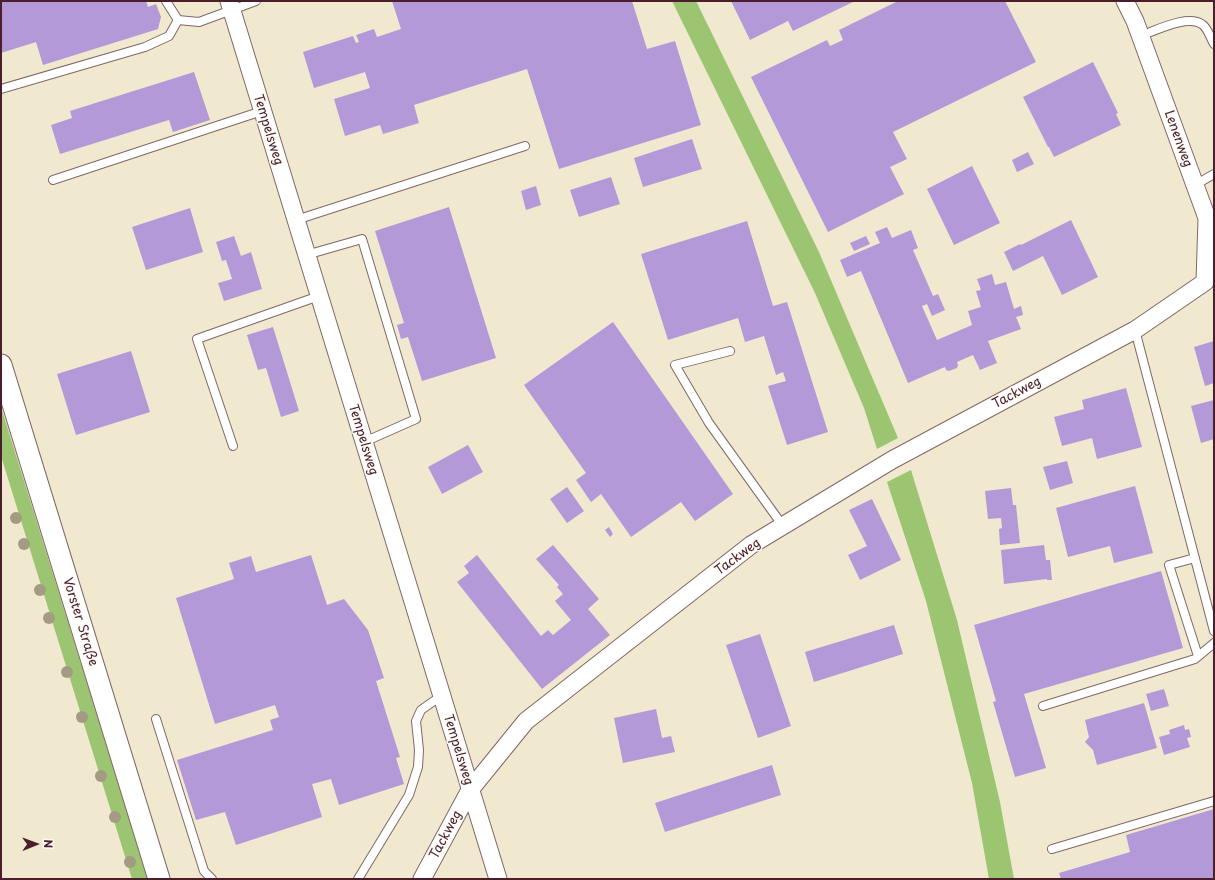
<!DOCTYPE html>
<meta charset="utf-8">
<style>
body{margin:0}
#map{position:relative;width:1215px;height:880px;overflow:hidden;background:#f0e9d0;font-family:"Playpen Sans",sans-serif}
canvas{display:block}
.frame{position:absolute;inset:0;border:2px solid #4a1f2b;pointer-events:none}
.north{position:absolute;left:16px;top:824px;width:40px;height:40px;-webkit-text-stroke:3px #fdfcf7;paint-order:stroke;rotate:89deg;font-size:11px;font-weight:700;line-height:16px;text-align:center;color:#4a1f2b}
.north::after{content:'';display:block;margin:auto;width:14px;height:18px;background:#4a1f2b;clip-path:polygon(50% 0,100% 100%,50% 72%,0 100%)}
</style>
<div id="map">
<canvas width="1215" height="880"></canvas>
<div class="frame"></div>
<div class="north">N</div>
</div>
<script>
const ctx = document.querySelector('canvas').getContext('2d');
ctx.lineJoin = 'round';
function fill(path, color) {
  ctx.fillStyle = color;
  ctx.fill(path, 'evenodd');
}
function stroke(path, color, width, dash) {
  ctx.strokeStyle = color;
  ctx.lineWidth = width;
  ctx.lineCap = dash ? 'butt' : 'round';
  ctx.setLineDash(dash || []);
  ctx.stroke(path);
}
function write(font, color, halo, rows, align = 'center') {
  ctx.font = font + ' "Playpen Sans",sans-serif';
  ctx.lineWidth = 3;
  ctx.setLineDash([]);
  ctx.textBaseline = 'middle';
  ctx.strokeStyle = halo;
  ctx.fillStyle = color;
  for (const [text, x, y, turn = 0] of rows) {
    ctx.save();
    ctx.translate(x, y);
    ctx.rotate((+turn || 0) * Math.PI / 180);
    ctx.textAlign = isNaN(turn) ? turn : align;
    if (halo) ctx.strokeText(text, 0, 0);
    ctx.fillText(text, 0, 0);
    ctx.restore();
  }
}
fill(new Path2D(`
 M672 1H696L819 252 898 438 877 449 864 408 815 293Z
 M1 407 148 879H132L1 456Z
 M911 470 957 620 1000 802 1014 879H989L972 783 926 601 887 482Z`), '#9cc571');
fill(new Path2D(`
 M1 1H146L148 7 156 4 161 17 158 29 43 65 36 42 1 53Z
 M392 1H632L647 49 675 41 701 125 559 169 527 69 414 105 419 123 383 134 380 125 345 136 334 99 370 88 365 72 314 88 303 52 353 36 356 43 359 42 356 35 374 29 377 37 401 29Z
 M731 1H855L793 31 788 21 750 40Z
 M898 1H1005L1036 62 893 132 907 159 890 167 904 194 828 232 751 77 827 40 830 46 843 40 839 30Z
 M1093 62 1118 113 1116 114 1121 125 1054 157 1049 147H1048L1023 97Z
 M194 72 210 120 173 132 169 120 60 154 51 125 72 118 70 111Z
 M692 139 702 169 643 187 634 158Z
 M1028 152 1034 164 1017 172 1012 160Z
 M972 166 1000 223 954 245 927 189Z
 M611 177 620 204 579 217 570 190Z
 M536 186 541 205 526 210 521 191Z
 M449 207 496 358 422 381 408 337 401 339 397 325 404 323 375 231Z
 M190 208 203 252 146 270 132 227Z
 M1071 220 1098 277 1062 295 1043 256 1013 271 1004 252 1020 244 1021 245Z
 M747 221 773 306 787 302 828 432 787 445 768 386 786 381 783 372 776 375 764 336 745 342 738 318 668 340 641 254Z
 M887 227 892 238 911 230 918 248 913 250 933 296 938 294 945 310 932 316 927 304 922 306 937 340 972 325 968 311 981 307 976 291 981 290 977 279 992 274 995 285 1006 282 1014 309 1021 306 1023 315 1016 317 1021 329 988 341 997 363 980 370 973 355 957 362 958 365 957 368 949 371 946 370 945 367 908 383 861 271 847 277 840 260 880 243 875 232Z
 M234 236 241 256 251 252 262 289 224 301 218 283 232 279 226 260 222 261 216 242Z
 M866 236 870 244 854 251 850 243Z
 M613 322 733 494 695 521 681 502 631 537 601 494 591 502 576 480 586 473 524 385Z
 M273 327 299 411 281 417 266 368 258 370 247 335Z
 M1214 341V383L1205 386 1194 347Z
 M131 351 150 412 76 435 57 374Z
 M1126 388 1142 447 1097 459 1092 438 1062 446 1054 417 1084 409 1082 400Z
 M1214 400V439L1201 443 1191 406Z
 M468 445 483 472 442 494 428 467Z
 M1067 461 1073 483 1050 490 1043 467Z
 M1135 486 1153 553 1114 563 1110 546 1068 557 1056 508Z
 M567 487 584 511 567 523 550 499Z
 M1011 488 1013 505H1016L1020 543 1000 545 999 529 1002 528 1001 518 988 519 985 491Z
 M872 499 901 560 860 580 848 555 867 546 849 510Z
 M609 527 613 534 610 537 605 530Z
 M553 545 599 599 588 609 610 635 542 689 457 582 469 573 464 566 477 555 541 636 548 630 553 635 571 620 555 601 563 594 557 587 559 585 536 559Z
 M1044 545 1046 560H1050L1052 580H1047V579L1004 584 1001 550Z
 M311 555 327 605 344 599 368 630 384 678 376 681 400 757 396 758 404 784 339 805 331 779 312 784 322 817 236 845 225 812 196 820 177 760 273 730 270 720 279 717 275 705 215 724 176 598 234 579 229 563 251 556 256 572Z
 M1161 571 1183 648 1024 694 1046 768 1015 777 993 702 996 701 974 625Z
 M894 625 903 654 814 682 805 652Z
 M760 634 791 726 758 738 726 645Z
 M1164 689 1169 706 1151 711 1146 694Z
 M1144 703 1157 748 1097 765 1093 750 1085 742 1089 737 1085 720Z
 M656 709 662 738 671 736 675 752 623 763 614 718Z
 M1184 725 1185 730 1189 729 1191 737 1187 738 1190 747 1164 755 1159 737 1170 734 1169 730Z
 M772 765 781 795 665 832 655 803Z
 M1214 809V879H1061L1059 873 1130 852 1126 835Z`), '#b399d7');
const service = new Path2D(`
 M166 1 178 20 199 22 256 1
 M1140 36C1155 31 1189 13 1203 25 1208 29 1211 39 1214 44
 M1 89 145 47 169 36 178 20
 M53 180 262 111
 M1195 185 1214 174
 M296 220 525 146
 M306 255 362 239 416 419 364 442
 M1135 330 1214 631
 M730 351 675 365 709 423 783 526
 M233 446 197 339 319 296
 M1195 558 1169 565 1198 656
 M1043 706 1195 659 1214 643
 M156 719 204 871 212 879
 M1052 849 1214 801
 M358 879 409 795 418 767 419 750 416 721 421 710 441 696`);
const minor = new Path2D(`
 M229 1 498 879
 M422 879 470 790 526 721 751 545 892 460 1135 330 1205 282 1207 218 1135 21 1125 1`);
const tertiary = new Path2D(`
 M1 365 159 879`);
stroke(service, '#846665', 10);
stroke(minor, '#846665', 19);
stroke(tertiary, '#846665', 23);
stroke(service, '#fff', 8);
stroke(minor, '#fff', 17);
stroke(tertiary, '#fff', 21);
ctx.fillStyle = '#a59a83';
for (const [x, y] of [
 [16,518],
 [24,544],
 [40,590],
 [49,618],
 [67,672],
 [82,717],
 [101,776],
 [115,817],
 [130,862]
]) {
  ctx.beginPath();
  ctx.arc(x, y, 6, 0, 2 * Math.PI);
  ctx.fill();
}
write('13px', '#4a1f2b', '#fdfcf7', [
 ["Tempelsweg",268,130,73],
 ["Lenenweg",1178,139,70],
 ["Tackweg",1017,393,-28],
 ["Tempelsweg",363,440,73],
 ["Tackweg",738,557,-36],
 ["Vorster Straße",80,622,73],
 ["Tempelsweg",458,750,73],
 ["Tackweg",446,835,-62]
]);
</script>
